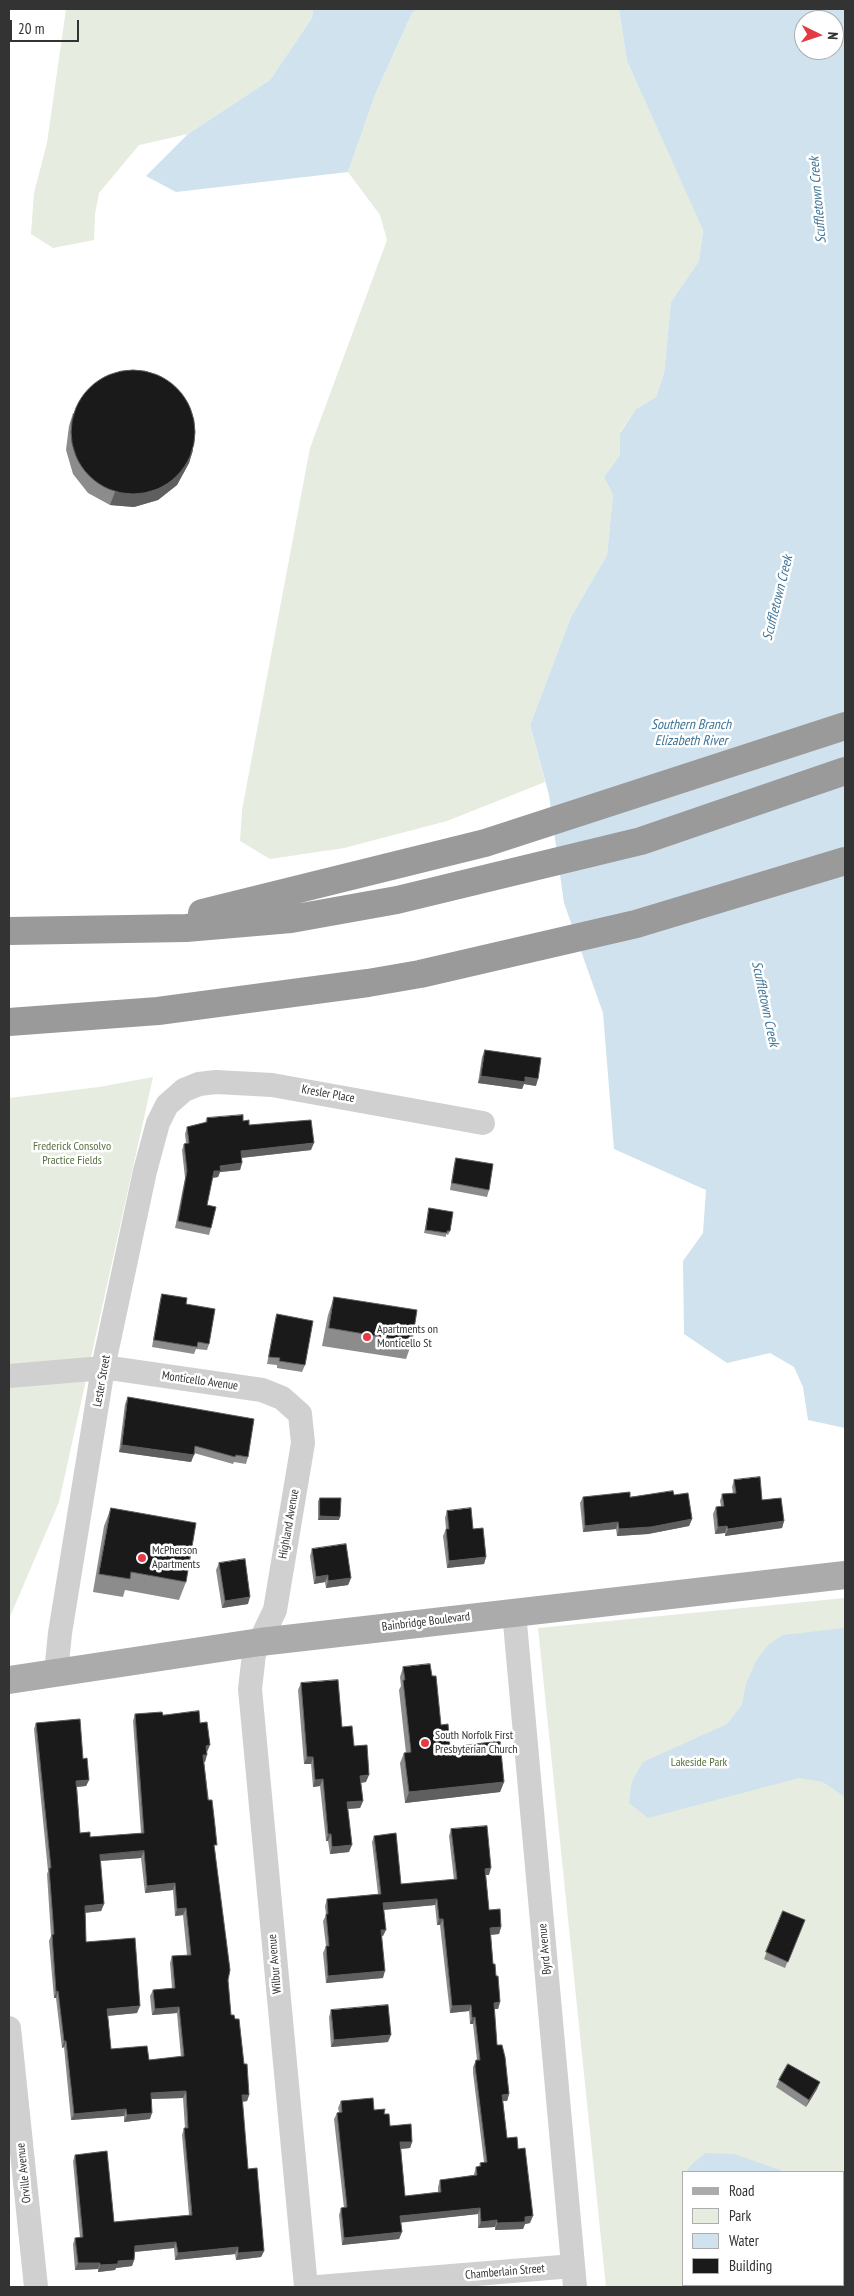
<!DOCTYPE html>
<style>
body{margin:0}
#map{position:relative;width:854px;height:2296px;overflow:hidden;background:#fff;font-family:"PT Sans Narrow",sans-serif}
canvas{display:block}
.frame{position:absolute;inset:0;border:10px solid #333;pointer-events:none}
.legend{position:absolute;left:682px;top:2171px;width:162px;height:115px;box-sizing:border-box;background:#fff;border:1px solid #adadad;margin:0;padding:6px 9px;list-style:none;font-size:15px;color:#333}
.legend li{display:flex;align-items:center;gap:10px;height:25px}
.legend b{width:25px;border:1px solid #adadad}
.north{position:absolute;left:794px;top:10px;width:50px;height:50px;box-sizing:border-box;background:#fff;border:1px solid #adadad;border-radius:50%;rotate:94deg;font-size:14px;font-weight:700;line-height:20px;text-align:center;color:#333}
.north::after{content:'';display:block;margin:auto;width:18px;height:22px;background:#e63946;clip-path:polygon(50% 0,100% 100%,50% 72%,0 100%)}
.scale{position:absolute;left:10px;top:20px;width:69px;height:22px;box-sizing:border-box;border:2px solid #333;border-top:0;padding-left:6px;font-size:15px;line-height:18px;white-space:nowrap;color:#333;-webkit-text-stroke:4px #fff;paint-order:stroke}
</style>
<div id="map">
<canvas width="854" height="2296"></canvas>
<div class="frame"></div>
<ul class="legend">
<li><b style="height:6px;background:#ababab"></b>Road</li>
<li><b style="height:14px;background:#e6ecdf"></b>Park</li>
<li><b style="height:14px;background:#cfe2ee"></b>Water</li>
<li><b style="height:14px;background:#1a1a1a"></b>Building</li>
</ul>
<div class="north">N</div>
<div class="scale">20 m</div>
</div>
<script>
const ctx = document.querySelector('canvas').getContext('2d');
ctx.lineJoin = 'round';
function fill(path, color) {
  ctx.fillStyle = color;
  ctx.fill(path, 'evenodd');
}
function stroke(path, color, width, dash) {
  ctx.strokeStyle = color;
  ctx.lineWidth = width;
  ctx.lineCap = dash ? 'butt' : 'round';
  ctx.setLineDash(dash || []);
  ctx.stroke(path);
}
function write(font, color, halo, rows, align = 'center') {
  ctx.font = font + ' "PT Sans Narrow",sans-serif';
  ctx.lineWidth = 5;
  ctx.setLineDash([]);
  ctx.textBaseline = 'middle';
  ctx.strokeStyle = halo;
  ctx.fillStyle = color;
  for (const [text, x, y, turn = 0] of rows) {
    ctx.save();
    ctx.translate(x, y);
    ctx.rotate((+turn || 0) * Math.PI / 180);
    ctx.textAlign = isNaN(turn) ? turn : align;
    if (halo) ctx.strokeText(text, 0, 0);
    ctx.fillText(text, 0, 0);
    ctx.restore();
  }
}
fill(new Path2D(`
 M66 9H313L312 18 270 80 188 134 139 145 99 193 95 214 94 240 53 248 31 234 34 193 47 143Z
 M418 9H619L627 61 703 229 699 261 671 302 664 373 656 397 636 409 620 432V455L604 477 613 495 607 555 571 617 530 725 545 782 447 821 344 848 270 859 240 841 242 810 310 448 387 240 380 215 348 172 375 95 412 13Z
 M153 1077 59 1502 9 1619V1098L99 1087Z
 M845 1598V2287H606L538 1628ZM683 2172H843V2285H683Z`), '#e6ecdf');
fill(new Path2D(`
 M313 9H418L412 13 375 95 348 172 176 192 146 176 188 134 270 80 312 18Z
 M619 9H845V1428L808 1420 803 1387 794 1367 770 1353 727 1363 684 1334 683 1261 703 1233 706 1190 614 1149 603 1013 564 903 549 795 530 725 571 617 607 555 613 495 604 477 620 455V433L636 409 656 397 664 373 671 302 699 261 703 230 627 61ZM804 20H834V50H804Z
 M845 1628V1797L823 1782 799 1778 648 1818 629 1803 632 1781 643 1762 727 1724 742 1705 746 1684 756 1661 768 1645 783 1635Z
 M706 2153 734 2154 786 2172H686L691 2165Z
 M845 2179V2287H788V2285H843V2180Z`), '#cfe2ee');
stroke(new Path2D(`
 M9 1376 103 1368 117 1369 262 1390 282 1398 300 1414 303 1443 275 1610 254 1654 250 1689 306 2287
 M514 1612 575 2287
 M56 1673 60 1633 103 1368 145 1171 158 1123 167 1105 184 1090 199 1084 216 1082 272 1085 483 1123
 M9 2028 36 2287
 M318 2287 573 2266`), '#d0d0d0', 24);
stroke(new Path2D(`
 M9 1680 260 1642 845 1575`), '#ababab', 28);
stroke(new Path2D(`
 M202 913 485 843 845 726
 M9 931 186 928 291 919 397 900 641 841 845 771
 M9 1022 158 1011 368 983 420 974 636 924 845 861`), '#9a9a9a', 28);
fill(new Path2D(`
 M73 413 193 450 189 463 177 485 158 500 134 507 110 505 88 493 73 474 66 450 69 426Z
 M485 1050 536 1086 524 1084 522 1089 478 1083 482 1057Z
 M207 1118 243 1121 249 1125 311 1150 242 1158V1163L240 1170 220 1172 218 1177 212 1178 207 1205 211 1228 209 1235 175 1228 185 1178 182 1150 184 1144 186 1143 185 1134 187 1127 205 1123Z
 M456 1158 489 1190 487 1197 450 1190 454 1165Z
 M429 1208 450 1231 448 1235 446 1234V1237L424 1233Z
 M162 1294 186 1304 209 1344 207 1350 196 1349 194 1354 152 1347 160 1301Z
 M334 1297 412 1342 406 1359 322 1346 328 1315Z
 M277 1314 305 1365 302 1372 277 1368V1365L267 1364 275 1321Z
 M128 1397 248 1457 246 1464 234 1462 233 1464 194 1453 191 1462 119 1452 125 1404Z
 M734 1480 762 1500 784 1521 782 1528 725 1536V1533L715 1534 713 1514 716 1507 721 1506 720 1501 722 1494 733 1493 732 1487Z
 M674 1495 692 1519 689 1526 648 1534 617 1536 616 1529 583 1532 580 1503 583 1497H630Z
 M320 1498 339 1520H318V1501Z
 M111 1508 186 1582 179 1600 125 1590 123 1597 93 1592 104 1526Z
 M447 1511 473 1529 486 1557 484 1564 447 1568 443 1536 446 1529 445 1518Z
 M312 1549 351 1578 348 1585 326 1588 325 1582 314 1584 310 1556Z
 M219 1563 248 1604 222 1608 216 1570Z
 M403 1667 432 1676 441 1725 450 1747 504 1782 500 1792 405 1803 400 1763 404 1753H406L399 1690 401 1686 400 1677Z
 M301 1683 342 1727 354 1746 366 1782 361 1783 363 1801 360 1808 348 1809 349 1852 330 1854 328 1841H326L320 1786 313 1787 311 1764H304L298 1690Z
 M135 1714 163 1715 200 1723 207 1752 205 1762H204L215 1850 231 2015 235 2019 249 2095 247 2101 242 2102 248 2169 264 2251 261 2257 236 2260 235 2254 175 2260 174 2248 135 2252 134 2260 132 2266 116 2268 115 2270 98 2272V2269L75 2270 73 2244 75 2238H80L73 2161 75 2155 114 2222 189 2215 182 2135 184 2128H185L183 2098 151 2099 150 2119 124 2122V2116L71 2120 64 2047 62 2048 56 1998H54L49 1941 51 1936 47 1874 48 1871 34 1729 36 1723 83 1759 89 1780 86 1786 77 1787 80 1833 90 1837 141 1833 133 1721ZM141 1858 145 1893 173 1890 175 1916 183 1915 187 1955 172 1956 170 1963 172 1988 153 1990 150 1996 152 2015 177 2013 181 2057 149 2060 111 2049 108 2016 137 2013 86 1942 85 1913 101 1911 104 1904 100 1861Z
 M451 1829 489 1875H486L489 1910 501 1927 499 1934 491 1935 493 1964 496 1976 500 2002 498 2009H494L497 2045 509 2094 507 2101H503L507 2138 530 2223 525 2224 523 2229 495 2230V2227L478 2228V2214L401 2222 402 2232 399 2239 342 2245 339 2215 341 2208H344L334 2119 337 2113 339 2112 338 2108 341 2101 384 2114 390 2126 412 2142 410 2148 401 2149 405 2196 438 2192V2187L440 2180 474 2175V2174L476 2167H479L480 2163 484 2162 473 2073V2067L476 2060H477L473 2024H470L469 2011 450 2013 440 1925H437L435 1905 384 1910 383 1936H382L383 1978 326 1983 323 1953 326 1946 323 1921 326 1915 325 1906 327 1899 378 1894 372 1842 374 1836 401 1884 454 1880 449 1836Z
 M783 1911 805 1920 785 1968 764 1959Z
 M331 2010 388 2042 331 2047 329 2017Z
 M779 2080 820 2082 817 2089 806 2107 776 2087Z`), '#8c8c8c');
fill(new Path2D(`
 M193 450 189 463 177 485 158 500 134 507 110 505 115 492Z
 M481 1076 525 1077 538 1079 536 1086 524 1084 522 1089 478 1083Z
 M314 1143 311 1150 239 1158 241 1151Z
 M242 1163 240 1170 220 1172 218 1177 211 1178 214 1171 220 1166Z
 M122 1445 194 1455 191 1462 119 1452Z
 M320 1516 340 1517 339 1520H318Z
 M692 1519 689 1526 648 1534 617 1536 619 1529Z
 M784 1521 782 1528 725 1536 728 1529Z
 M618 1522 616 1529 583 1532 585 1526Z
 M727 1526 725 1533 715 1534 718 1527Z
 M486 1557 484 1564 447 1568 449 1561Z
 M328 1575 325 1582 314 1584 316 1577Z
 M351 1578 348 1585 326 1588 328 1581Z
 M250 1597 248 1604 222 1608 225 1601Z
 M210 1745 207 1752H204L206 1746Z
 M203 1755H207L205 1762H200Z
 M307 1757H313L311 1764H304Z
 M369 1775 366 1782 358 1783 360 1776Z
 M323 1779 320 1786 313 1787 315 1780Z
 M89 1780 86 1786 74 1787 76 1781Z
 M504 1782 500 1792 405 1803 409 1792Z
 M363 1801 360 1808 345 1809 347 1802Z
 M328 1834H331L328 1841H326Z
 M352 1845 349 1852 330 1854 332 1847Z
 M144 1851 141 1858 98 1861 100 1855Z
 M491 1868 489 1875H483L485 1869Z
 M175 1883 173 1890 145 1893 147 1886Z
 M437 1899 435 1905 381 1910 383 1903Z
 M104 1904 101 1911 82 1913 85 1906Z
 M186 1908 183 1915 175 1916 177 1909Z
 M439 1919H443L440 1925H437Z
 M501 1927 499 1934 488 1935 490 1928Z
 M381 1930H386L383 1936 379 1937Z
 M385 1971 383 1978 326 1983 328 1976Z
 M58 1991 56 1998H54L56 1992Z
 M500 2002 498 2009H491L494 2003Z
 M471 2005 469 2011 450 2013 452 2006Z
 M140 2006 137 2013 105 2016 107 2009Z
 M179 2007 177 2013 152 2015 155 2009Z
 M475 2017 473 2024H470L472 2018Z
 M391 2035 388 2042 331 2047 334 2040Z
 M64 2041H66L64 2047 62 2048Z
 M820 2082 817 2089 806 2107 809 2100Z
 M186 2091 183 2098 148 2099 151 2093Z
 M509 2094 507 2101H499L502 2095Z
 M242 2095H249L247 2101 240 2102Z
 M126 2109 124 2116 71 2120 74 2114Z
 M152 2113 150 2119 124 2122 127 2115Z
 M400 2142H412L410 2148 398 2149Z
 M480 2208 478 2214 398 2223 400 2216Z
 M533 2216 530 2223 525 2224 523 2229 495 2230 497 2223 525 2217Z
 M497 2220 495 2227 478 2228 481 2222Z
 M402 2232 399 2239 342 2245 344 2238Z
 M176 2242 174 2248 133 2252 135 2246Z
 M238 2247 235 2254 175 2260 178 2253Z
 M264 2251 261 2257 236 2260 238 2253Z
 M134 2260 132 2266 116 2268 115 2270 98 2272 100 2265 118 2261Z
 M78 2263H100L98 2269 75 2270Z`), '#5f5f5f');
const building = new Path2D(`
 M71 432a62 62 0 1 1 124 0a62 62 0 1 1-124 0Z
 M485 1050 541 1058 538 1079 525 1077V1082L481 1076Z
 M243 1115V1121L249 1120V1125L311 1120 314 1143 241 1151 242 1163 220 1166 221 1171H214L207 1205 216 1207 211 1228 178 1221 187 1171 184 1144 189 1143 187 1127 207 1122V1118Z
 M456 1158 493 1164 489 1190 452 1183Z
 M429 1208 453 1212 450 1231H447V1233L426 1230Z
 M162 1294 187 1298 186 1304 215 1309 209 1344 198 1342 197 1347 154 1340Z
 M334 1297 417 1310 412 1342 329 1328Z
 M277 1314 313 1321 305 1365 279 1361 280 1358 269 1357Z
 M128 1397 254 1419 248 1457 236 1455 235 1457 195 1446 194 1455 122 1445Z
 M760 1477 762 1500 781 1498 784 1521 728 1529 727 1526 718 1527 716 1507 724 1506 722 1494 736 1493 734 1480Z
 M673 1491 674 1495 688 1493 692 1519 651 1527 619 1529 618 1522 585 1526 583 1497 630 1492V1497Z
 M320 1498H341L340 1517 320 1516Z
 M111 1508 196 1523 186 1582 131 1572 130 1579 99 1574Z
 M471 1508 473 1529 483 1528 486 1557 449 1561 446 1529H449L447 1511Z
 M346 1544 351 1578 328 1581V1575L316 1577 312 1549Z
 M245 1559 250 1597 225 1601 219 1563Z
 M430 1664 432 1676H436L441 1725 448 1724 450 1747 500 1741 504 1782 409 1792 404 1753 411 1752 403 1680H405L403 1667Z
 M338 1680 342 1727 352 1726 354 1746 367 1745 369 1775 360 1776 363 1801 347 1802 352 1845 332 1847 331 1834H328L323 1779 315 1780 313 1757H307L301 1683Z
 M199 1711 200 1723 207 1722 210 1745 206 1746 207 1755H203L208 1800H212L215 1826 217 1845H214L230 1970 228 1980 231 2015H234L235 2019H239L244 2064H247L249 2095H242L248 2169 257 2168 264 2251 238 2253V2247L178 2253 176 2242 135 2246 134 2260 118 2261V2264L100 2265V2263H78L75 2238 83 2237 75 2155 107 2151 114 2222 192 2215 184 2128H188L186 2091 151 2093 152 2113 127 2115 126 2109 74 2114 66 2041H64L58 1991 56 1992 52 1935 54 1934 49 1868H51L36 1723 80 1719 83 1759 87 1758 89 1780 76 1781 80 1833 90 1832V1837L144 1833 135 1714 162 1712 163 1715ZM144 1851 147 1886 175 1883 177 1909 186 1908 191 1955 172 1956 175 1988 153 1990 155 2009 179 2007 184 2056 149 2060 147 2046 111 2049 107 2009 140 2006 135 1938 86 1942 85 1906 104 1904 100 1855Z
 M487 1826 491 1868 485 1869 489 1910 500 1909 501 1927 490 1928 493 1964H495L496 1976H498L500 2002 494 2003 497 2045H502L505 2057 509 2094 502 2095 507 2138 517 2137 518 2149 525 2148 533 2216 525 2217V2222L497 2223V2220L481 2222 480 2208 400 2216 402 2232 344 2238 341 2208 347 2207 337 2113 342 2112 341 2101 373 2098 374 2110 385 2109 384 2114H389L390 2126 411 2124 412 2142H400L405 2196 441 2192 440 2180 477 2175 476 2167 481 2166 480 2163 487 2162 475 2066 476 2060H480L475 2017 472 2018 471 2005 452 2006 443 1919H439L437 1899 383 1903 386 1930H381L385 1971 328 1976 326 1946H329L326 1914H328L327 1899 381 1894 374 1836 396 1833 401 1884 457 1879 451 1829Z
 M783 1911 805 1920 788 1962 766 1952Z
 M388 2005 391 2035 334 2040 331 2010Z
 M788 2064 820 2082 809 2100 779 2080Z`);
fill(building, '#1a1a1a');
stroke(building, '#5f5f5f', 1);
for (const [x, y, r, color] of [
 [367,1337,5,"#e63946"],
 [142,1558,5,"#e63946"],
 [425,1743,5,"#e63946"]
]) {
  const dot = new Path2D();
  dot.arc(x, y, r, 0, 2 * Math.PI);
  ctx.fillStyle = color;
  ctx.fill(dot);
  stroke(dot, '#fff', 2);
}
write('12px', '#333', '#fff', [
 ["Kresler Place",328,1094,10],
 ["Lester Street",102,1381,-80],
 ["Monticello Avenue",200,1381,8],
 ["Highland Avenue",289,1524,-80],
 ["Bainbridge Boulevard",426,1622,-7],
 ["Byrd Avenue",545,1949,-95],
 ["Wilbur Avenue",275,1964,-95],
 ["Orville Avenue",24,2173,-96],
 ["Chamberlain Street",505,2272,-5]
]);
write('12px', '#56703f', '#fff', [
 ["Frederick Consolvo",72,1147],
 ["Practice Fields",72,1161],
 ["Lakeside Park",699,1763]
]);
write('12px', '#333', '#fff', [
 ["Apartments on",377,1330],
 ["Monticello St",377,1344],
 ["McPherson",152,1551],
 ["Apartments",152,1565],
 ["South Norfolk First",435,1736],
 ["Presbyterian Church",435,1750]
], 'left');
write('italic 14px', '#3f7597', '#fff', [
 ["Scuffletown Creek",818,200,-95],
 ["Scuffletown Creek",778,598,-76],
 ["Southern Branch",691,725],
 ["Elizabeth River",691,741],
 ["Scuffletown Creek",765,1004,78]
]);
</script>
